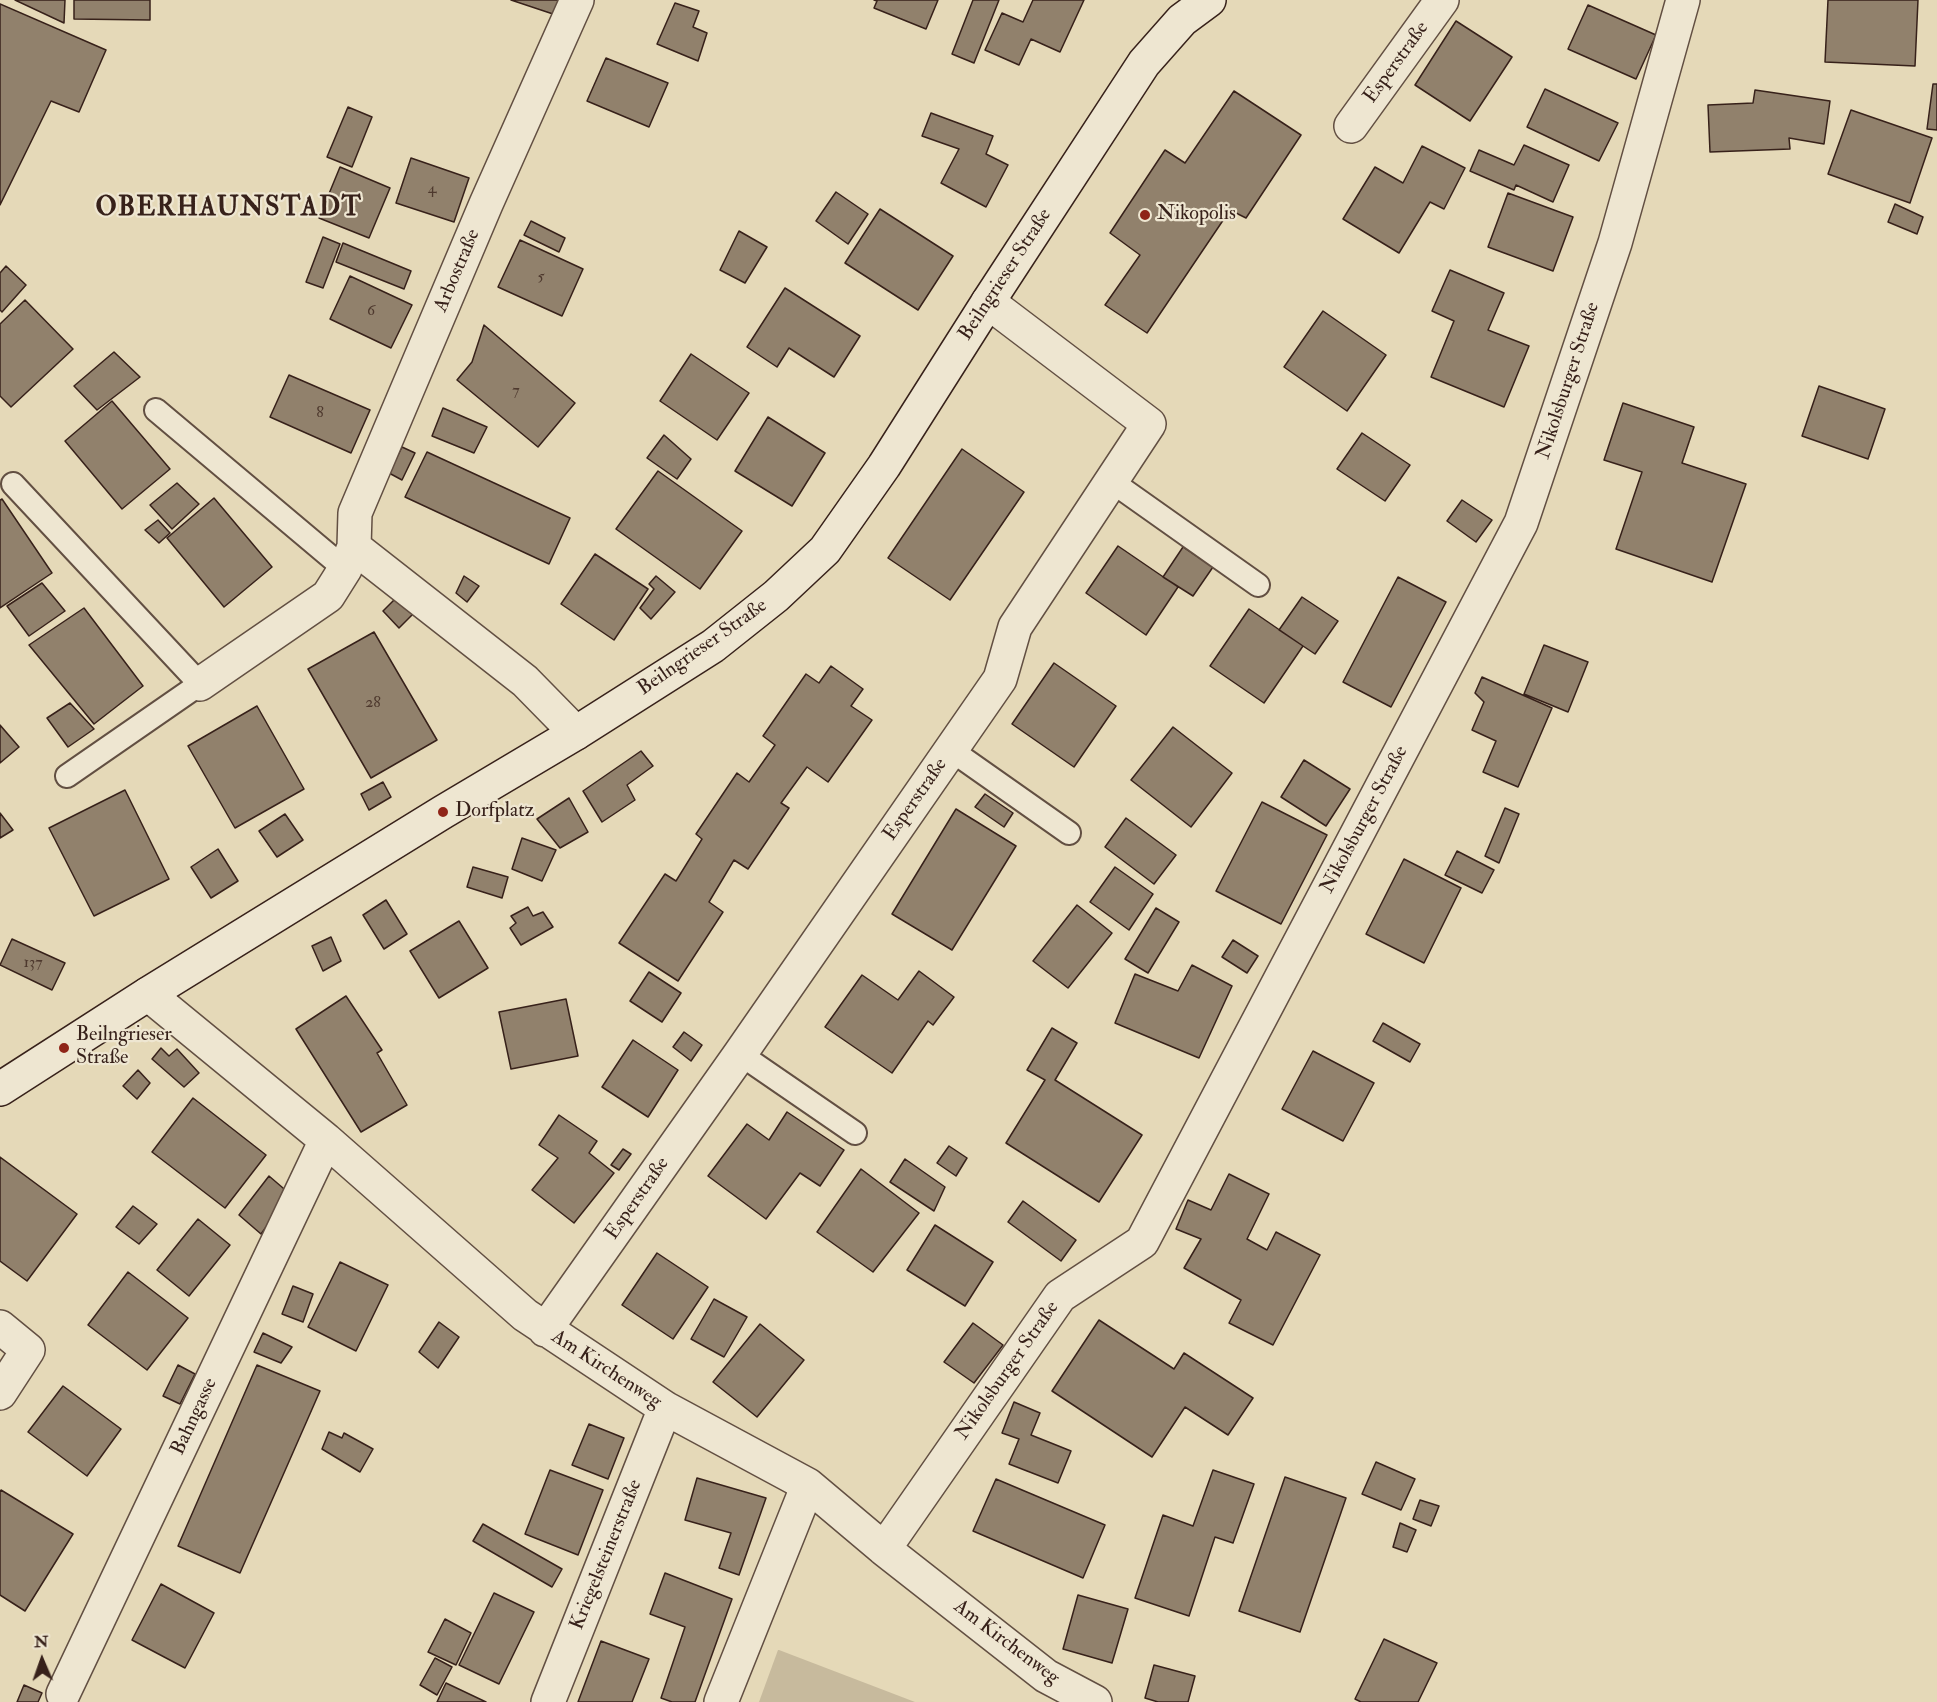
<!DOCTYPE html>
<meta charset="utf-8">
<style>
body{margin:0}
#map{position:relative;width:1937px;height:1702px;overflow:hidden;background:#e5d9b8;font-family:"IM FELL Double Pica",serif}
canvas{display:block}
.north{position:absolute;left:12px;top:1630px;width:60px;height:60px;-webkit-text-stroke:4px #eee6d1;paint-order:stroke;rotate:358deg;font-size:16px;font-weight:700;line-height:24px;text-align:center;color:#37211a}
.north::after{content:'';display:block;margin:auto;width:21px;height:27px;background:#37211a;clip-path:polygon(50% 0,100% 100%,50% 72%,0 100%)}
</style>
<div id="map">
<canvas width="1937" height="1702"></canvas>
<div class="north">N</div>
</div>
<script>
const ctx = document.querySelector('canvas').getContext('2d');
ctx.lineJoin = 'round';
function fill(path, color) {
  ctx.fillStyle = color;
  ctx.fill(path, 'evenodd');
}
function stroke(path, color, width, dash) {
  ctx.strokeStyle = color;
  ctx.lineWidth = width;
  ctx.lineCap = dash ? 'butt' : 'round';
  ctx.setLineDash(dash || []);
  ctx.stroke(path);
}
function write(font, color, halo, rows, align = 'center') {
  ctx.font = font + ' "IM FELL Double Pica",serif';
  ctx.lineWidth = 4.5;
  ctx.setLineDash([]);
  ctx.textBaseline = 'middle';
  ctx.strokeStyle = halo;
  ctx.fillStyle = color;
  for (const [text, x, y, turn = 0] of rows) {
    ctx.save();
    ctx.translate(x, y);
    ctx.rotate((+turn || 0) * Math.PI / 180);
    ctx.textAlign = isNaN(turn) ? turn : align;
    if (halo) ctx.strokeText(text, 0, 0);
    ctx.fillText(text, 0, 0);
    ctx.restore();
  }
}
fill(new Path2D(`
 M778 1650H779L915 1702H759Z`), '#c7ba9d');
const building = new Path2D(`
 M15 0H65L64 23Z
 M74 0H150V20L74 19Z
 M511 0H565L559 16Z
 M874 0H938L926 29 874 8 877 1Z
 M973 0H999L974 63 952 54Z
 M1033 0H1084L1060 52 1031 39 1019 65 985 50 1002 13 1023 22Z
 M1828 0H1918L1915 66 1825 62Z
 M675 3 699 11 693 27 707 33 698 61 657 44Z
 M0 4 106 50 79 112 51 101 0 205Z
 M1588 5 1656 35 1636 79 1568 49Z
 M1456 21 1512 57 1470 121 1415 85Z
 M606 58 668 83 649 127 587 101Z
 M1933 84H1937V130L1927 129Z
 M1545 89 1618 123 1599 161 1527 127Z
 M1755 90 1830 101 1824 144 1789 138 1790 149 1710 152 1708 105 1753 103Z
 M1234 91 1301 135 1246 218 1230 210 1147 333 1105 305 1140 255 1110 233 1165 150 1185 163Z
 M348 107 372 117 352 167 327 157Z
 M1851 110 1932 138 1910 203 1828 174Z
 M931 113 993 136 986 154 1008 165 986 207 941 183 959 149 922 136Z
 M1524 145 1569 165 1553 202 1516 185 1514 190 1470 171 1479 150 1514 165Z
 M1422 146 1465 168 1444 209 1430 202 1399 253 1343 219 1375 167 1403 183Z
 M411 158 469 178 454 222 396 203Z
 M340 167 390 188 369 238 319 218Z
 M836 192 868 214 848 244 816 221Z
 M1508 193 1573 217 1553 271 1488 247Z
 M1895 204 1923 217 1917 234 1888 222Z
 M880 209 953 256 918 310 845 263Z
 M531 221 565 238 559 252 524 235Z
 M739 231 767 247 745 283 720 270Z
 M323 237 340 244 323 288 306 282Z
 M520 240 583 269 562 316 498 287Z
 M343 243 411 271 404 289 336 262Z
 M6 266 26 285 2 312 0 310V273Z
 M1450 270 1504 293 1488 330 1529 346 1504 407 1431 377 1454 321 1432 311Z
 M350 276 412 305 391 348 330 319Z
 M785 288 860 336 834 377 789 348 777 367 747 347Z
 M25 300 73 349 11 407 0 396V324Z
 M1323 311 1386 355 1347 411 1284 367Z
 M484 325 575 403 538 447 457 380 472 362Z
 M114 352 140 377 97 410 74 386Z
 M691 354 749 393 717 440 660 401Z
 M289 375 370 410 351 453 270 417Z
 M1819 386 1885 409 1868 459 1802 436Z
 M112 401 170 469 122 509 65 441Z
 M1623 403 1694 427 1682 463 1746 484 1712 582 1616 549 1642 472 1604 460Z
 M443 408 487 427 474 453 432 436Z
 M768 417 825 453 792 506 735 471Z
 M1362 433 1410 465 1385 501 1337 469Z
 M664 435 691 459 677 479 647 458Z
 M402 447 415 453 402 480 389 473Z
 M962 449 1024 492 950 600 888 558Z
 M427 452 570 518 549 564 405 497Z
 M658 471 742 531 700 589 616 529Z
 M177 483 199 504 172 529 150 505Z
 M214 498 272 567 224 607 167 538Z
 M2 499 52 573 0 608V500Z
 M1462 500 1492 520 1476 542 1447 521Z
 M158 520 170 533 159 543 145 530Z
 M1118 546 1178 587 1146 635 1086 593Z
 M1183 547 1213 567 1193 596 1163 577Z
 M595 554 648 589 614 640 561 604Z
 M464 576 479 586 467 602 456 593Z
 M656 576 675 592 651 619 640 608 654 589 649 584Z
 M1398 577 1446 602 1391 707 1343 682Z
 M42 583 65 611 29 636 7 606Z
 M1302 597 1338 621 1315 654 1279 630Z
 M395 599 413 614 399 628 383 611Z
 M84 608 143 686 94 724 29 645Z
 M1249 609 1303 646 1264 703 1210 666Z
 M374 632 437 740 371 778 308 669Z
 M1544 645 1588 662 1568 712 1524 694Z
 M1054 663 1116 706 1074 767 1012 724Z
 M831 666 863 689 851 706 872 720 828 782 807 767 781 803 789 808 748 869 734 860 709 902 723 912 678 981 619 943 665 874 676 881 702 839 696 834 737 773 749 782 775 745 763 736 806 674 819 683Z
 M1482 677 1552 708 1518 787 1483 772 1496 741 1472 730 1484 702 1475 693Z
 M70 703 94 729 68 747 47 718Z
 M257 706 304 789 235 828 188 746Z
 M0 725 19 747 0 763Z
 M1173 727 1232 773 1191 827 1131 780Z
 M641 751 653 766 627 785 635 800 602 822 583 791Z
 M1304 760 1350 789 1326 826 1281 797Z
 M383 782 391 797 369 810 361 794Z
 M125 790 169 879 94 916 49 828Z
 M985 794 1013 813 1004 827 975 807Z
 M569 798 588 832 560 848 537 819Z
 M1262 802 1327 835 1281 924 1216 891Z
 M1505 808 1519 814 1499 863 1485 856Z
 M956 809 1016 846 952 950 892 914Z
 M0 813 13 830 0 838Z
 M285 814 303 840 277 857 259 831Z
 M1126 818 1176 855 1154 884 1105 847Z
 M522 838 556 850 542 881 512 869Z
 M218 849 238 881 211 898 191 867Z
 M1457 851 1494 870 1482 893 1445 875Z
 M1404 859 1461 888 1424 963 1366 934Z
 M473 867 508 877 502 898 467 887Z
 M1115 867 1153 894 1129 930 1090 902Z
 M386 900 407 934 384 949 363 915Z
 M1077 905 1112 933 1068 988 1033 961Z
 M528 907 533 916 543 912 553 927 521 945 510 928 516 923 511 916Z
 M1156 908 1179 922 1148 973 1125 959Z
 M459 921 488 968 439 998 410 951Z
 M331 937 341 961 323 971 312 946Z
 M12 939 65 963 52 990 0 965Z
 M1233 940 1258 956 1247 973 1222 957Z
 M1192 965 1232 986 1199 1058 1115 1023 1135 974 1178 991Z
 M919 971 954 997 933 1025 928 1021 892 1073 825 1027 862 975 898 1000Z
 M649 972 681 993 662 1022 630 1001Z
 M346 996 382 1050 377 1053 407 1105 361 1132 296 1029Z
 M566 999 578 1056 511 1069 499 1012Z
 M1383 1023 1420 1044 1410 1062 1373 1041Z
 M1052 1028 1077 1043 1055 1080 1142 1135 1099 1202 1006 1143 1045 1080 1027 1070Z
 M684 1032 702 1045 691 1061 673 1047Z
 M633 1040 678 1070 648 1117 602 1087Z
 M161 1048 169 1056 177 1049 199 1073 184 1087 152 1059Z
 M1313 1051 1374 1083 1343 1141 1282 1109Z
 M138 1070 150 1083 137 1099 123 1086Z
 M193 1098 266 1155 225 1208 152 1152Z
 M787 1112 844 1150 820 1186 800 1173 766 1219 708 1176 747 1124 769 1140Z
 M559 1115 597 1141 589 1153 614 1173 574 1223 532 1190 558 1158 539 1145Z
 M949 1146 967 1158 956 1176 937 1163Z
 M623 1149 631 1154 619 1170 611 1165Z
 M0 1157 77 1214 27 1281 0 1261Z
 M905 1159 945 1187 934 1211 890 1182Z
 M861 1169 919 1213 873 1272 817 1232Z
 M1229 1174 1269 1194 1247 1239 1267 1250 1276 1232 1320 1255 1273 1345 1229 1323 1241 1300 1184 1268 1201 1239 1176 1229 1188 1200 1211 1210Z
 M269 1176 290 1194 261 1234 239 1215Z
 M1023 1201 1076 1240 1061 1261 1008 1222Z
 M133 1206 157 1224 139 1244 116 1227Z
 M198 1219 230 1245 189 1296 157 1270Z
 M935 1225 993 1262 965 1306 907 1270Z
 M657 1253 708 1287 673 1339 622 1305Z
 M340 1262 388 1285 356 1351 308 1327Z
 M128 1272 188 1318 147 1370 88 1325Z
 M293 1286 313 1294 303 1322 282 1314Z
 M714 1299 747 1317 724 1357 691 1339Z
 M1099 1320 1174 1369 1184 1353 1253 1398 1228 1435 1185 1407 1152 1457 1052 1391Z
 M439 1322 459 1337 438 1368 419 1352Z
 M973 1323 1003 1345 974 1383 944 1362Z
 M760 1324 804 1360 757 1417 713 1382Z
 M263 1333 292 1347 281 1363 254 1352Z
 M178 1365 195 1374 180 1404 163 1396Z
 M257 1365 320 1391 240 1573 178 1546Z
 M63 1386 121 1429 87 1476 28 1432Z
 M1014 1402 1040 1413 1031 1435 1071 1451 1058 1483 1009 1464 1019 1439 1002 1433Z
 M589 1424 624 1438 608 1479 572 1465Z
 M329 1432 342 1438 344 1433 373 1449 360 1472 322 1449Z
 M1376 1462 1415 1479 1401 1510 1362 1494Z
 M550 1470 603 1490 578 1555 525 1534Z
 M1213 1470 1254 1484 1233 1543 1215 1537 1189 1616 1135 1598 1163 1515 1193 1526Z
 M1285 1477 1346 1498 1300 1632 1239 1611Z
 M697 1478 766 1498 739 1575 719 1568 731 1533 685 1520Z
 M996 1479 1105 1525 1083 1578 973 1531Z
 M1 1490 73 1534 25 1611 0 1595V1492Z
 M1420 1500 1439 1506 1431 1526 1413 1519Z
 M1400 1523 1416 1530 1407 1552 1393 1547Z
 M483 1524 562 1569 552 1587 473 1541Z
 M665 1573 732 1599 695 1702H672L661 1698 685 1627 650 1614Z
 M161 1584 214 1613 185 1668 132 1640Z
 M494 1593 534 1612 499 1684 459 1665Z
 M1078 1595 1128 1609 1112 1663 1063 1649Z
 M445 1619 471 1633 456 1665 428 1652Z
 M1384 1639 1437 1663 1418 1702H1361L1355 1699Z
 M601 1641 649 1659 632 1702H578Z
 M435 1658 452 1667 437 1695 420 1685Z
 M1154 1665 1195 1676 1188 1702H1158L1145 1698Z
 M446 1683 486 1702H437Z
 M24 1685 42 1693 38 1702H17Z`);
fill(building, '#91816c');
stroke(building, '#37211a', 1.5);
const lane = new Path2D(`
 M156 410 345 569
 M1111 481 1258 585
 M13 484 200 684 67 776
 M951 750 1069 833
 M740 1054 855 1133`);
const street = new Path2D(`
 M1351 126 1442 0
 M200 684 328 596 345 569 354 547
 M576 733 525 681 354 547 355 513 486 204 577 0
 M148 994 326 1140 525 1315 665 1408 808 1485 884 1549 1046 1676 1095 1702
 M0 1327 28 1350 0 1393
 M545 1330 740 1054 1000 679 1015 627 1149 424 988 302
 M884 1549 1060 1296 1142 1242 1521 523 1615 243 1683 0
 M63 1694 326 1140
 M548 1702 665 1408
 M721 1702 808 1485`);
const secondary = new Path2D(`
 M0 1089 148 994 443 812 576 733 713 646 776 596 825 550 884 466 988 302 1144 63 1182 20 1209 0`);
stroke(lane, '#624f42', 26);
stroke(street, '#624f42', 36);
stroke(secondary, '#37211a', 36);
stroke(lane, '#eee6d1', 22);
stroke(street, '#eee6d1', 33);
stroke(secondary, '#eee6d1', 33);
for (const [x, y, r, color] of [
 [1145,215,6,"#8f2418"],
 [443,812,6,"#8f2418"],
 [64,1048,6,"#8f2418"]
]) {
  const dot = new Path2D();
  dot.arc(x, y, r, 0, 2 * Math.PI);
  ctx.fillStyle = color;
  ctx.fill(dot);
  stroke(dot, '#eee6d1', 2);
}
write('16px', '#4e392e', null, [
 ["4",432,190],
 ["5",541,278],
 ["6",371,312],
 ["7",516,392],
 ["8",320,414],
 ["28",373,704],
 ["137",33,964]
]);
write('20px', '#37211a', '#eee6d1', [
 ["Esperstraße",1397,63,-54],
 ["Arbostraße",458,271,-67],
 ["Beilngrieser Straße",1006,275,-57],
 ["Nikolsburger Straße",1569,381,-72],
 ["Beilngrieser Straße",703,648,-35],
 ["Esperstraße",916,800,-55],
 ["Nikolsburger Straße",1365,820,-62],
 ["Esperstraße",638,1199,-55],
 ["Am Kirchenweg",606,1370,33],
 ["Nikolsburger Straße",1008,1371,-55],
 ["Bahngasse",195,1417,-65],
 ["Kriegelsteinerstraße",607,1555,-68],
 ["Am Kirchenweg",1006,1643,37]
]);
write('20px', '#37211a', '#eee6d1', [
 ["Nikopolis",1157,215],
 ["Dorfplatz",455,812],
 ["Beilngrieser",76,1036],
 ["Straße",76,1059]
], 'left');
ctx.letterSpacing = '1.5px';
write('bold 26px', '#37211a', '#eee6d1', [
 ["OBERHAUNSTADT",229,209]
]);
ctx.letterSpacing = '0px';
</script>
